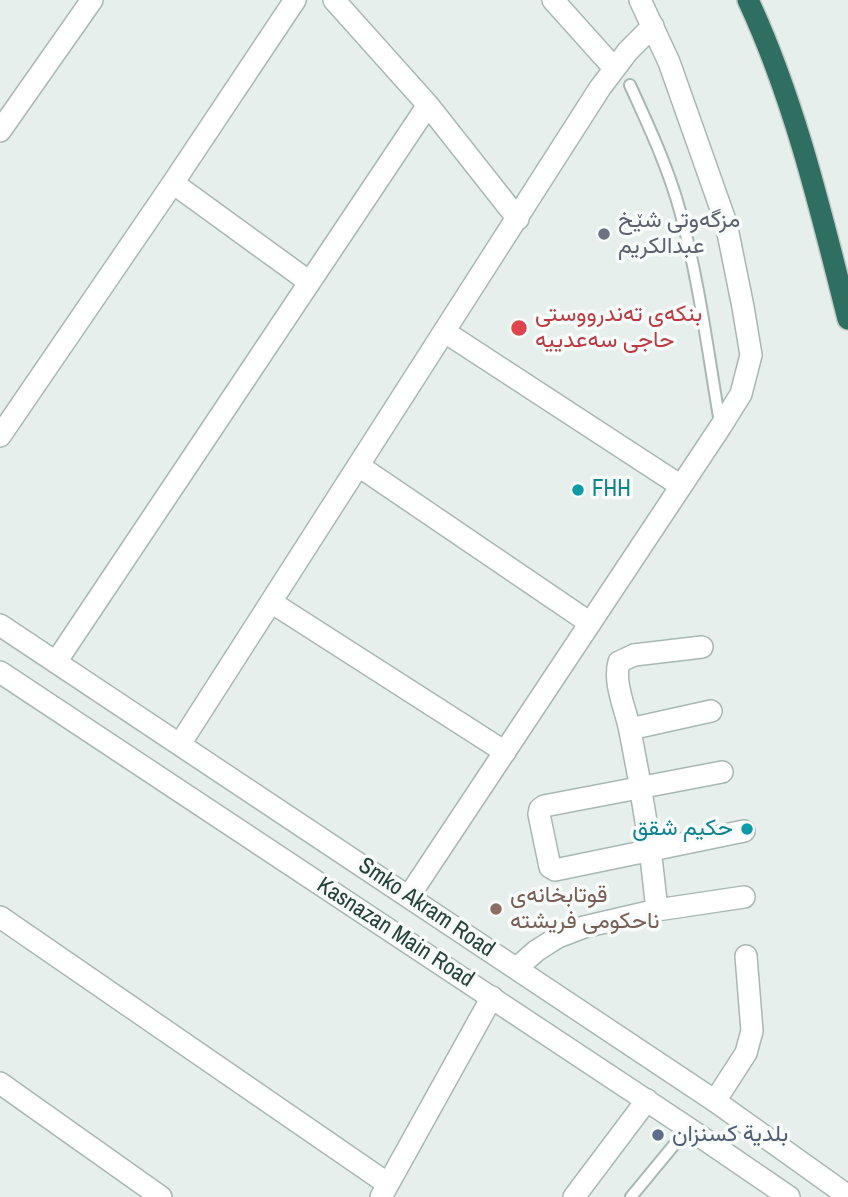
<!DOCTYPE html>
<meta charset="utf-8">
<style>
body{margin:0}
canvas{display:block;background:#e6efeb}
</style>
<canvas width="848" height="1197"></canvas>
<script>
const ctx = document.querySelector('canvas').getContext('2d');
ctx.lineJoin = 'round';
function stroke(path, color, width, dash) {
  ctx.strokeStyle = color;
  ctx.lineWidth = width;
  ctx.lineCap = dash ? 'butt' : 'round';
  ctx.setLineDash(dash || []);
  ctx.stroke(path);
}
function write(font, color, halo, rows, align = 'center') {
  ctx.font = font + ' "Archivo Narrow",Vazirmatn,sans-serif';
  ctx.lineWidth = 7;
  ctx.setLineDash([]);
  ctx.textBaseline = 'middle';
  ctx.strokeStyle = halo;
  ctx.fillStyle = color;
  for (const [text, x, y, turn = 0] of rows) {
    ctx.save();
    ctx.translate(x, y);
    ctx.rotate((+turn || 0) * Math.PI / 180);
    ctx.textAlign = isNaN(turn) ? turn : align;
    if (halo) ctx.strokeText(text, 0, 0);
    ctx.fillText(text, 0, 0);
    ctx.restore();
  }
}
const service = new Path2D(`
 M630 85C649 127 668 167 680 211 699 280 708 353 720 423
 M631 1197 688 1128`);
const minor = new Path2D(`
 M334 0 428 105 518 219
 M553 0 614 68
 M0 131 92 0
 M173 183 308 281
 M445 332 681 486
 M0 436 173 183 295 0
 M359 466 590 623
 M271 602 505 752
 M56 662 428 105
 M630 729 711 711
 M180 744 600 88 628 51 653 26
 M722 772 544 806 540 809 539 814 550 867 555 870 744 831
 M657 910C651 850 642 790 630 731 626 709 613 684 619 662L634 655 702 647
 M0 917 388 1184
 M517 968 536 951 558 937 584 927 657 910 744 897
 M0 1083 161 1197
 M715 1101 746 1053 752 1031 746 956
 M381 1197 492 997
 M574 1197 647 1100`);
const tertiary = new Path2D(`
 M0 625 715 1101 848 1196
 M0 672 688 1128 789 1197
 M409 896 721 426 741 394 751 355 743 307 726 223 669 62 640 0`);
const motorway = new Path2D(`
 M748 0C795 101 821 212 848 319`);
stroke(service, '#a8b8b2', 14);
stroke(minor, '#a8b8b2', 24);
stroke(tertiary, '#a8b8b2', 24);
stroke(motorway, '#c2cac8', 24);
stroke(service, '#fff', 10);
stroke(minor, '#fff', 21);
stroke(tertiary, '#fff', 21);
stroke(motorway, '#2f6f62', 21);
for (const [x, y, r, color] of [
 [604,234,7,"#6b7280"],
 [519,328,9,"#e0444e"],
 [578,490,7,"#0f9aa8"],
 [747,829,7,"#0f9aa8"],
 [496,909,7,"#8d6e63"],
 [658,1135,7,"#5c6f8a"]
]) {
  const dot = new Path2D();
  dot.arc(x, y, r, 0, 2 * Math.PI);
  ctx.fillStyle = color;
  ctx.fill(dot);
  stroke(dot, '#f7fbf9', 2.5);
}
write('23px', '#5b616d', '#f7fbf9', [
 ["مزگەوتى شێخ",618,221],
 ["عبدالکریم",618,247]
], 'left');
write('23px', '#be3a42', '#f7fbf9', [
 ["بنکەی تەندرووستی",535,315],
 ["حاجی سەعدییە",535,341]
], 'left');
write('23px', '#0d838f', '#f7fbf9', [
 ["FHH",592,490],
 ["حكيم شقق",733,829,"right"]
], 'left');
write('23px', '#785e54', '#f7fbf9', [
 ["قوتابخانەی",510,896],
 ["ناحکومی فریشتە",510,922]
], 'left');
write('23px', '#24423a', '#f7fbf9', [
 ["Smko Akram Road",426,908,34],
 ["Kasnazan Main Road",395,933,33]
]);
write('23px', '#4e5e75', '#f7fbf9', [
 ["بلدية كسنزان",672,1135]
], 'left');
</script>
